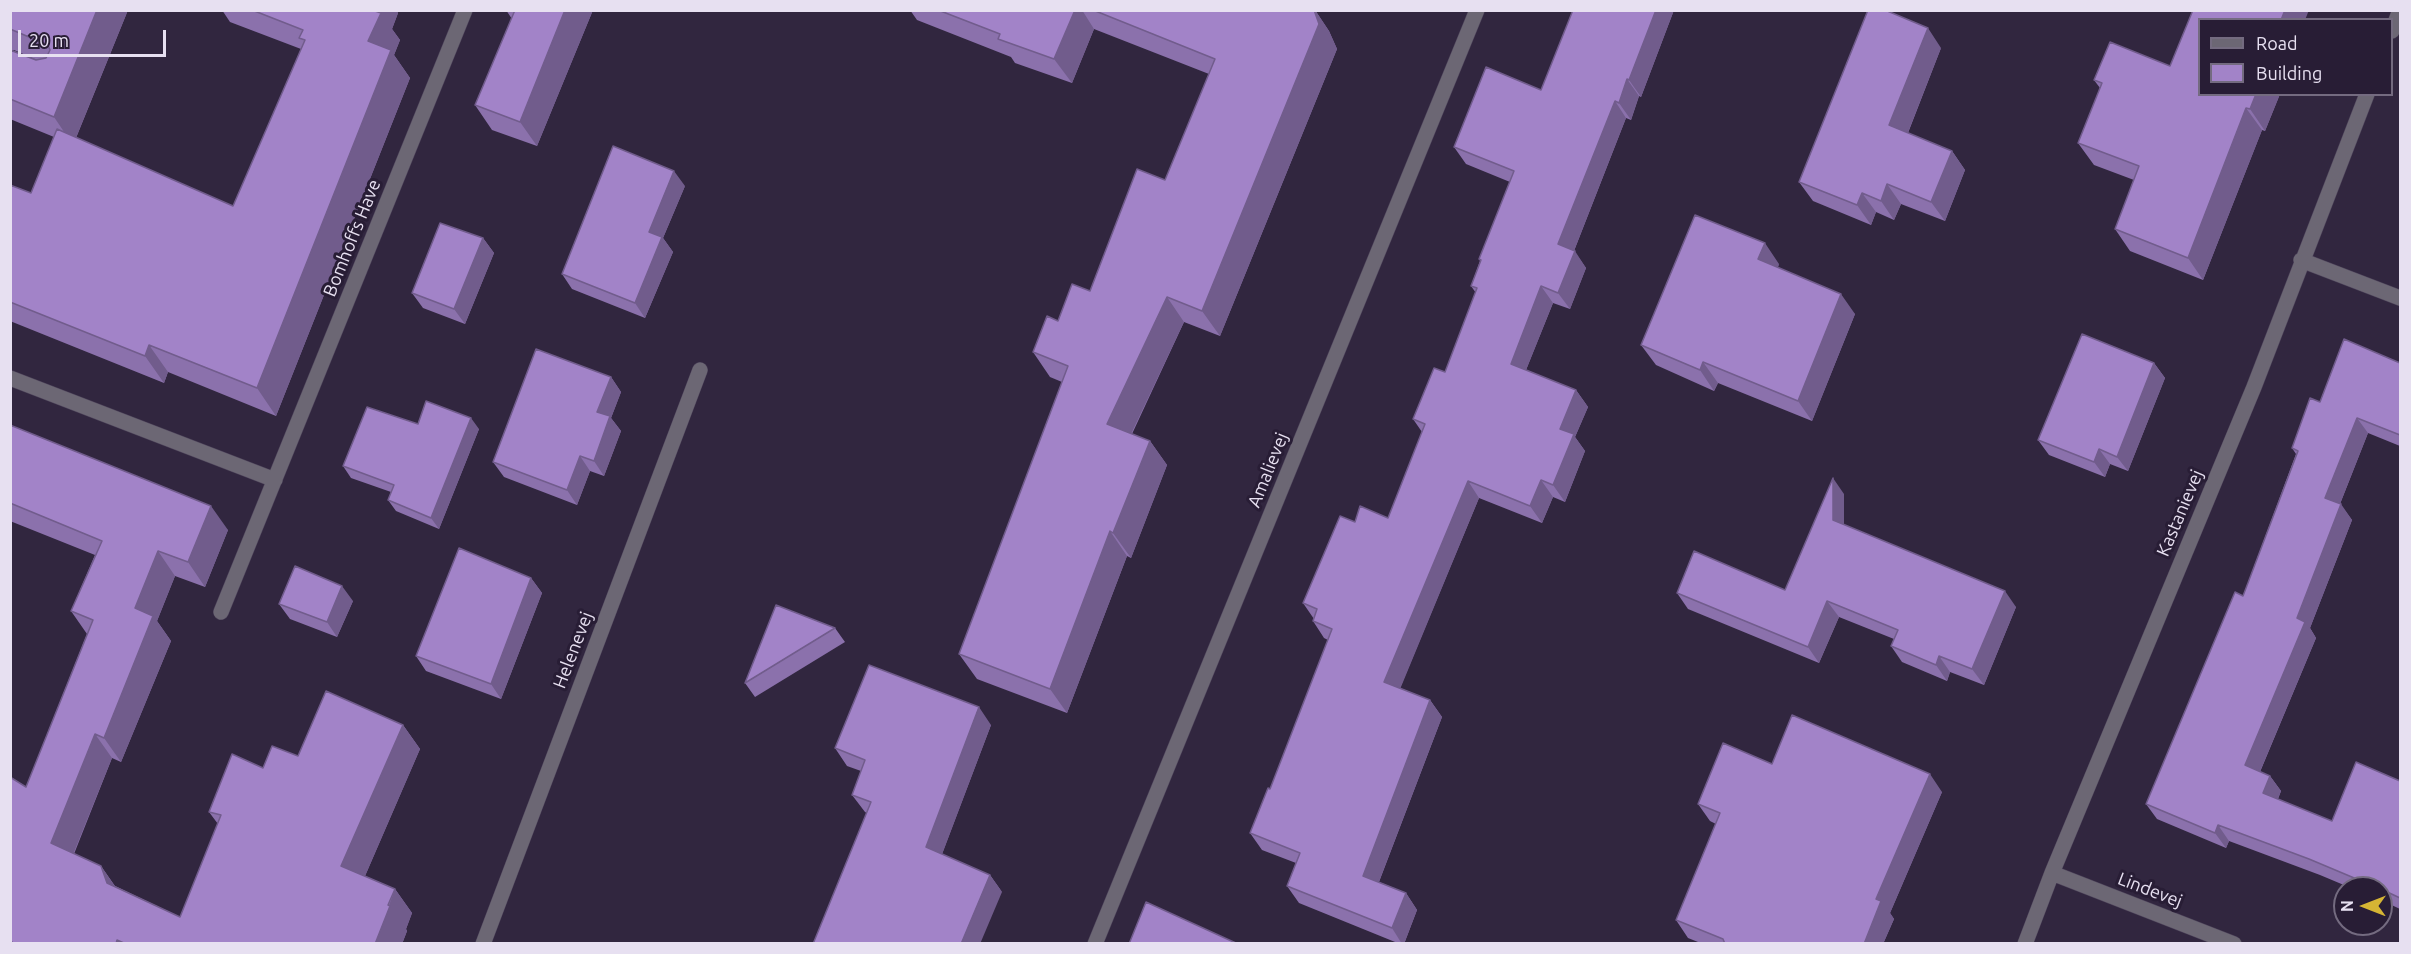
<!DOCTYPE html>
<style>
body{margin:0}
#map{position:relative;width:2411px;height:954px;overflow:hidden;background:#31263f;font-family:Ubuntu,sans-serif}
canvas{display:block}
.frame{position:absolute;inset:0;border:12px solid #e7e0f1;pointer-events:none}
.legend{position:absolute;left:2198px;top:18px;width:195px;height:78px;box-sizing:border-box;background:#281d35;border:2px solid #746b80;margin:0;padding:8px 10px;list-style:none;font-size:18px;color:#e7e0f1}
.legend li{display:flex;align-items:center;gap:12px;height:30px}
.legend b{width:30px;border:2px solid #746b80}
.north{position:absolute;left:2333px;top:876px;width:60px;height:60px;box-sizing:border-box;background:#281d35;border:2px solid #746b80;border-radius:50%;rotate:270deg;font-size:16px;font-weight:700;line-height:24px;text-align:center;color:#e7e0f1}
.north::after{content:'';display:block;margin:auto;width:21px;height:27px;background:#d6b534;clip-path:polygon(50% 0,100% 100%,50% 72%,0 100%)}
.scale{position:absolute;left:18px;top:30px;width:148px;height:27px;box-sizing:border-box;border:3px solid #e7e0f1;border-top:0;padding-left:8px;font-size:18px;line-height:21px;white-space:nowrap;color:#e7e0f1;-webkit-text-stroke:4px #281d35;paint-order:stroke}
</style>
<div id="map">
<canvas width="2411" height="954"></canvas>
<div class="frame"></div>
<ul class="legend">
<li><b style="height:8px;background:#6c6774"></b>Road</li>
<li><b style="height:16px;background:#a283c8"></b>Building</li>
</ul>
<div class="north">N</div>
<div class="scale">20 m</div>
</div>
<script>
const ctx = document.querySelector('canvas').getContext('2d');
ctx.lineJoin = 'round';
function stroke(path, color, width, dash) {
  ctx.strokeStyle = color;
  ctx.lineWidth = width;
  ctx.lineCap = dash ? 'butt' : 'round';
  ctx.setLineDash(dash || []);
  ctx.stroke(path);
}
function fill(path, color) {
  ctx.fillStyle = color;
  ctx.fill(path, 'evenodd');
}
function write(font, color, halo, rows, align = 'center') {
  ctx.font = font + ' Ubuntu,sans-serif';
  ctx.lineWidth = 6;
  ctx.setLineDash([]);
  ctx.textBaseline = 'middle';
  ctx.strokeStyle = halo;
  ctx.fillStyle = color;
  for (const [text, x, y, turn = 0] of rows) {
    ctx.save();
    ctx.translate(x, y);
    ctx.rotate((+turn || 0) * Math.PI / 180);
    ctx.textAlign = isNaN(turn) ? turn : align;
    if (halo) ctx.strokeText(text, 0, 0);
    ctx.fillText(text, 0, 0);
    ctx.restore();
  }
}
const street = new Path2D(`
 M2392 31 2400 10
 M2301 260 2400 298
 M10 378 275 480
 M221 612 465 10
 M2052 873 2234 944
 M483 944 700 370
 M1095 944 1477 10
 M2025 944 2052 873 2254 387 2367 94`);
stroke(street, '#4e445b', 16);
stroke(street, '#6c6774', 15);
fill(new Path2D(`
 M10 10H128L76 138 233 206 301 49 230 22 222 10H396L398 13 392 29 400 40 394 55 410 78 276 416 168 372 164 383 10 321V185L31 193 54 137 10 119ZM12 50H14L37 60Z
 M506 10H593L537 146 492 130 475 105 512 19Z
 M910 10H1315L1329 31 1337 49 1220 336 1184 322 1132 434 1150 441 1167 465 1131 558 1127 556 1067 713 977 679 959 654 1062 382 1050 377 1033 352 1058 321 1090 291 1165 180 1209 74 1094 29 1072 83 1015 63 1011 57 917 20Z
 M1573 10H1674L1641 97 1639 96 1631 120 1626 118 1574 251 1586 268 1570 309 1553 303 1526 370 1576 390 1588 407 1575 437 1585 451 1565 502 1553 497 1542 523 1479 498 1400 688 1430 700 1442 717 1379 882 1406 893 1417 910 1404 944H1400L1299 903 1287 886 1296 863 1262 850 1250 833 1270 789 1328 640 1324 638 1313 621 1314 619 1303 603 1355 522 1388 518 1422 432 1413 419 1445 372 1476 293 1471 286 1480 261 1479 259 1510 182 1466 164 1454 147 1541 90Z
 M2199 20 2280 94 2265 131 2262 130 2203 280 2130 251 2115 229 2134 180 2094 165 2078 143 2100 88 2094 80 2170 66Z
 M1941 48 1908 133 1952 151 1965 170 1945 221 1901 204 1894 220 1876 212 1871 225 1813 201 1799 182Z
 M685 186 663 238 673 252 645 318 572 289 562 274Z
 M483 238 494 253 465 324 423 308 412 293Z
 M1779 264 1778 267 1855 314 1812 421 1718 383 1714 391 1656 365 1641 345Z
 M2154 363 2165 378 2128 471 2110 464 2105 477 2049 455 2038 440Z
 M2400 363V446L2368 433 2340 504 2352 520 2310 628 2316 638 2260 772 2270 776 2281 791 2278 799 2332 821 2400 781V909L2381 900V888H2351L2320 875 2229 841 2226 848 2157 819 2146 804 2243 596 2296 454 2292 448 2320 402Z
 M611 377 621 392 611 418 621 431 604 476 590 471 577 505 504 477 493 462Z
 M418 424 479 429 439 529 396 511 388 500 391 492 351 478 343 466Z
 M10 425 228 530 205 587 175 576 157 621 171 641 121 762 112 758 74 854 101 866 115 886 180 917 218 824 209 812 263 768 403 725 420 749 365 876 395 889 412 913 406 929 407 931 402 944H10V777L26 787 87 634 71 611 95 555 10 521Z
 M1844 494V525L2016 607 1984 685 1950 672 1947 681 1902 662 1891 646 1894 639 1839 617 1819 663 1688 609 1677 593 1785 590Z
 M531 578 542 593 501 699 426 671 416 656Z
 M353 601 337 637 290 619 279 604Z
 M835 628 845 642 755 697 745 683Z
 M991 725 942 854 990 875 1002 892 865 812 852 795 861 771 847 766 835 748Z
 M1772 764 1942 792 1890 913 1894 919 1883 944H1703L1688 938 1676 920 1716 824 1710 821 1698 804Z`), '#8b71ac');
fill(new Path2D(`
 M97 10H128L73 145 54 117Z
 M370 10H396L398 13 392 29 400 40 394 55 410 78 276 416 257 388 368 41Z
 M565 10H593L537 146 520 122Z
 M1075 10H1082L1094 29 1072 83 1054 59Z
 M1314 10H1315L1329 31 1337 49 1220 336 1202 311Z
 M1656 10H1674L1641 97 1629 80Z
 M2285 10H2309L2305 20H2281Z
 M1928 28 1941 48 1903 145 1889 125Z
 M1627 79 1639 96 1631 120 1619 103Z
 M2256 94H2280L2265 131 2250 109Z
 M1615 101 1626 118 1570 261 1558 244Z
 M2246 108 2262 130 2203 280 2188 258Z
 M1952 151 1965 170 1945 221 1931 202Z
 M674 171 685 186 663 238 673 252 645 318 635 303 649 232Z
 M1887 184 1901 204 1894 220 1881 201Z
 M1862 193 1876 212 1871 225 1857 205Z
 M483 238 494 253 465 324 454 309Z
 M1765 243 1779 264 1772 280 1758 259Z
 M1575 251 1586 268 1570 309 1558 293Z
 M1541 286 1553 303 1522 380 1511 364Z
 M1841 294 1855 314 1812 421 1798 401Z
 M1167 297 1184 322 1124 449 1107 424Z
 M149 345 168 372 164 383 145 356Z
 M1703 362 1718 383 1714 391 1700 370Z
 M2154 363 2165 378 2128 471 2117 457Z
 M611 377 621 392 611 418 621 431 604 476 594 461 597 412Z
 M1576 390 1588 407 1575 437 1585 451 1565 502 1553 485 1560 429Z
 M471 418 479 429 439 529 431 518Z
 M2357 418 2368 433 2336 514 2325 498Z
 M1150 441 1167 465 1131 558 1113 533Z
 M2099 449 2110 464 2105 477 2094 462Z
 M580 456 590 471 577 505 567 490Z
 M1833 478 1844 494V536L1833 520Z
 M1541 480 1553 497 1542 523 1530 506Z
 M1468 481 1479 498 1396 699 1384 682Z
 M2341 504 2352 520 2310 628 2316 638 2256 781 2245 765 2297 618Z
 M211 506 228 530 205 587 188 562Z
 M1110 531 1127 556 1067 713 1050 689Z
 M158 551 175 576 157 621 171 641 121 762 104 738 135 608Z
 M531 578 542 593 501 699 491 684Z
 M342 586 353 601 337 637 327 622Z
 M2005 591 2016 607 1984 685 1972 669Z
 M1827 601 1839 617 1819 663 1808 647Z
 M1939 656 1950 672 1947 681 1936 665Z
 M1430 700 1442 717 1375 892 1363 876Z
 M979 707 991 725 938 865 926 847Z
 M403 725 420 749 359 890 341 866Z
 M95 734 112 758 68 867 51 843Z
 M1930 774 1942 792 1890 913 1894 919 1883 944H1864L1876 899Z
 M2270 776 2281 791 2274 808 2263 793Z
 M2218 825 2229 841 2226 848 2215 833Z
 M101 866 118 891 107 883Z
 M990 875 1002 892 980 944H961Z
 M395 889 412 913 406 929 407 931 402 944H375Z
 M1406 893 1417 910 1404 944H1402L1392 928Z`), '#715c8c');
const building = new Path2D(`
 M10 10H97L54 117 10 99V50L36 60 46 58 50 50 48 45 10 29Z
 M252 10H372L381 13 368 41 391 50 257 388 149 345 145 356 10 302V185L31 193 57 129 233 206 305 40 299 38 303 30Z
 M515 10H565L520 122 475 105Z
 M938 10H1075L1054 59 998 39 1000 34Z
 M1093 10H1314L1319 24 1202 311 1167 297 1107 424 1150 441 1113 533 1110 531 1050 689 959 654 1068 366 1033 352 1047 316 1058 321 1072 284 1090 291 1137 169 1165 180 1215 59Z
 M1573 10H1656L1629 80 1627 79 1619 103 1615 101 1558 244 1575 251 1558 293 1541 286 1511 364 1576 390 1560 429 1574 434 1553 485 1541 480 1530 506 1468 481 1384 682 1430 700 1363 876 1406 893 1392 928 1287 886 1300 853 1250 833 1268 788 1270 789 1332 629 1313 621 1317 609 1303 603 1340 516 1355 522 1360 506 1388 518 1425 424 1413 419 1434 368 1445 372 1477 288 1471 286 1481 260 1479 259 1514 171 1454 147 1486 67 1541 90Z
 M1868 10H1885L1928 28 1889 125 1952 151 1931 202 1887 184 1881 201 1862 193 1857 205 1799 182Z
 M2193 10H2285L2281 20H2199V94H2256L2250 109 2246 108 2188 258 2115 229 2139 166 2078 143 2102 83 2094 80 2110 42 2170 66Z
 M613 146 674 171 649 232 662 237 635 303 562 274Z
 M1695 215 1765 243 1758 259 1841 294 1798 401 1703 362 1700 370 1641 345Z
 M440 223 483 238 454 309 412 293Z
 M2082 334 2154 363 2117 457 2099 449 2094 462 2038 440Z
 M2344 339 2400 363V435L2357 418 2325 498 2341 504 2297 618 2305 622 2245 765 2270 776 2263 793 2332 821 2356 762 2400 781V898L2381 889V888H2378L2309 859 2218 825 2215 833 2146 804 2235 592 2243 596 2298 451 2292 448 2310 398 2320 402Z
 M536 349 611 377 597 412 610 416 594 461 580 456 567 490 493 462Z
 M426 401 471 418 431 518 388 500 394 485 343 466 367 407 418 424Z
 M10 425 211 506 188 562 158 551 135 608 153 616 104 738 95 734 51 843 101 866 107 883 180 917 221 815 209 812 232 754 263 768 272 746 298 756 326 691 403 725 341 866 395 889 388 905 390 906 375 944H126L117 940 116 944H14L10 940V777L26 787 93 620 71 611 102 541 10 503Z
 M1833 478V520L2005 591 1972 669 1939 656 1936 665 1891 646 1898 630 1827 601 1808 647 1677 593 1694 551 1785 590Z
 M459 548 531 578 491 684 416 656Z
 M295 566 342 586 327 622 279 604Z
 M776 605 835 628 745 683Z
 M869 665 979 707 926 847 990 875 961 944H813L871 802 852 795 865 760 835 748Z
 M1792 715 1930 774 1876 899 1881 901 1864 944H1725L1723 939 1676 920 1720 813 1698 804 1723 743 1772 764Z
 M1146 902 1238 944H1129Z`);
fill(building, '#a283c8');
stroke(building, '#715c8c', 1.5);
write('18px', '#e7e0f1', '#281d35', [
 ["Bomhoffs Have",352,238,-68],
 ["Amalievej",1268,470,-68],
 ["Kastanievej",2180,513,-67],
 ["Helenevej",573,650,-69],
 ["Lindevej",2150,890,21]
]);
</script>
